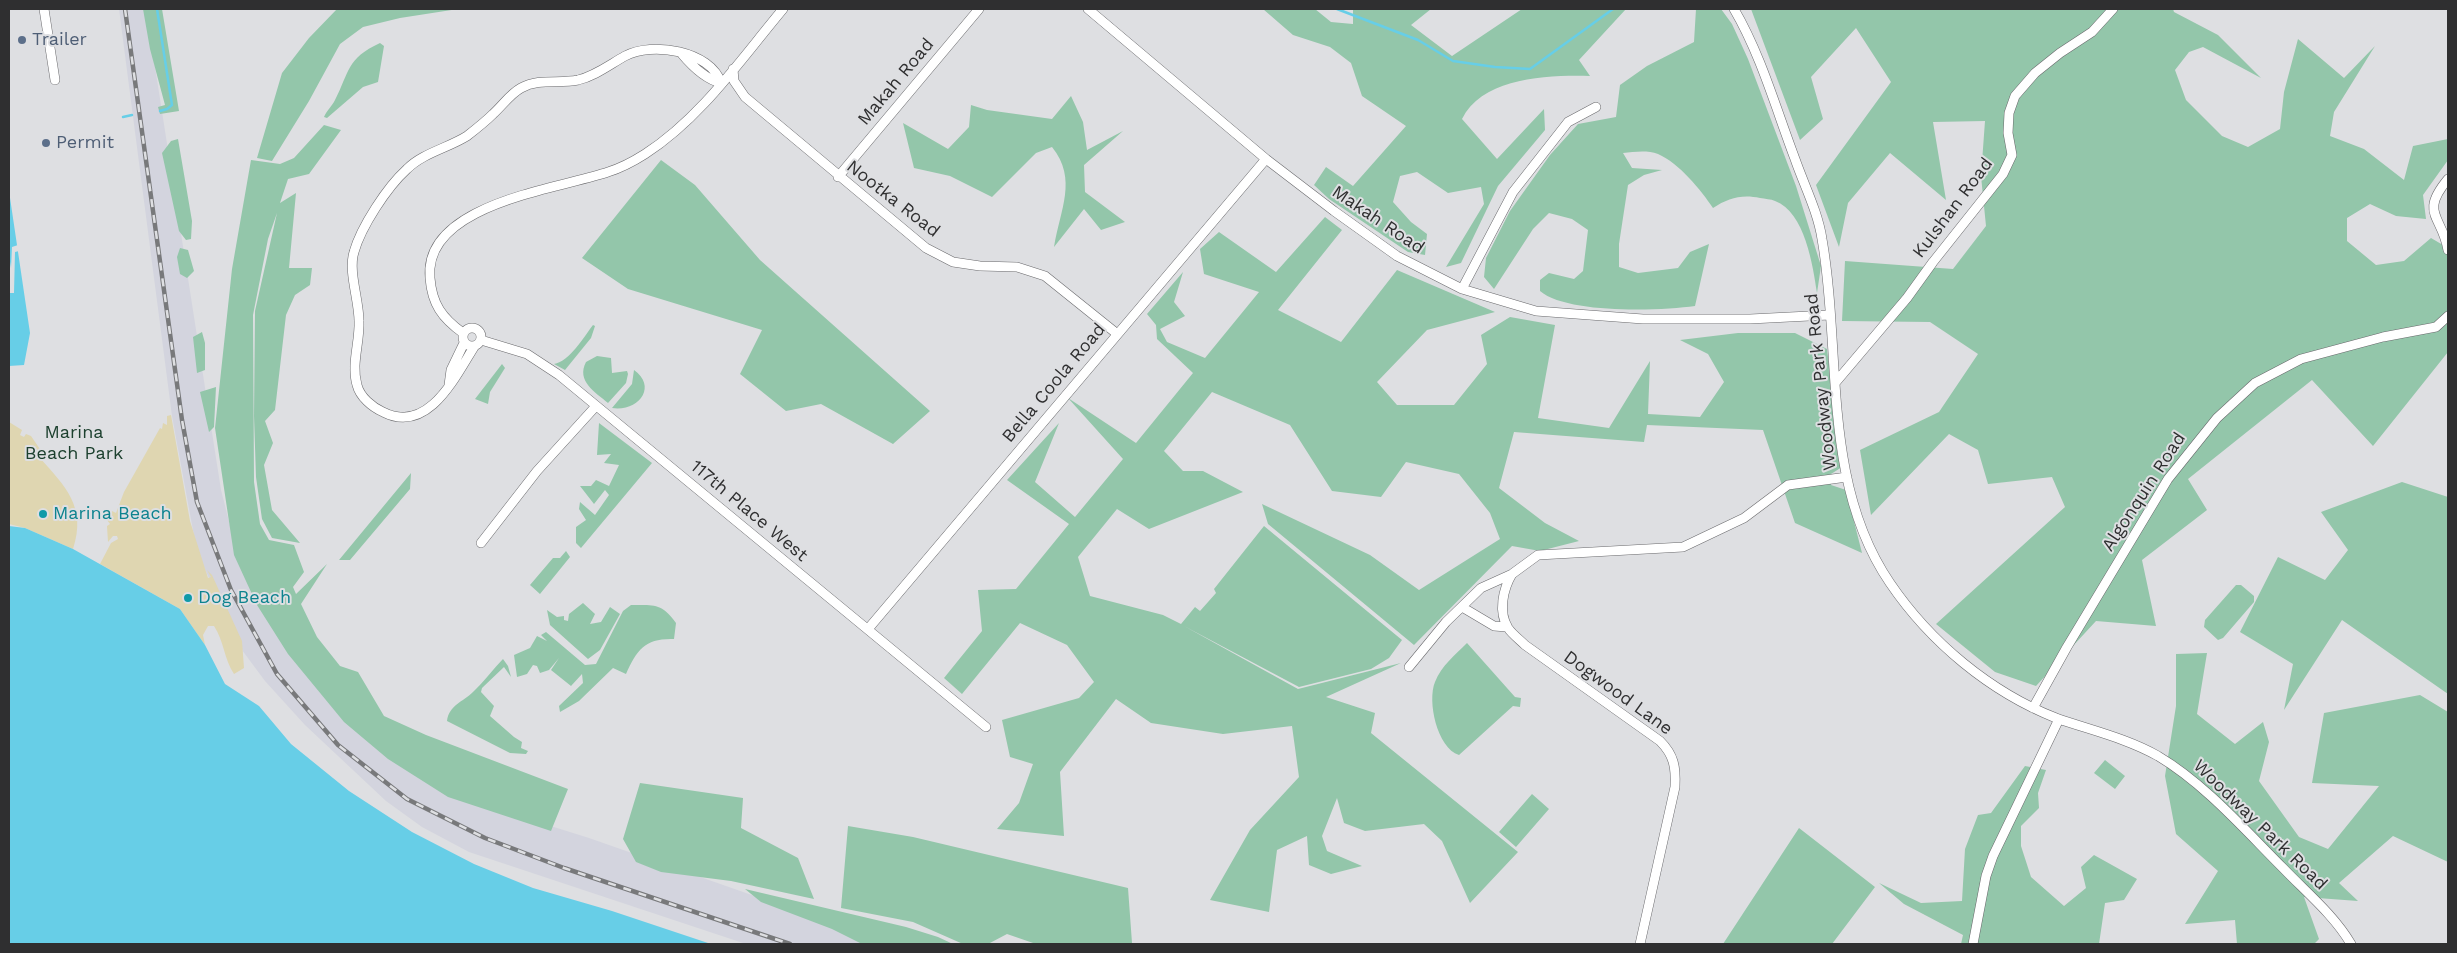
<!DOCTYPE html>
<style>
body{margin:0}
#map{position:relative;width:2457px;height:953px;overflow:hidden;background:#dedfe2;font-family:"Work Sans",sans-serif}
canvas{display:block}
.frame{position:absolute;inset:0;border:10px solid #2f2f30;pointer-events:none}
</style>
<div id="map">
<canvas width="2457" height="953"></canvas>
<div class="frame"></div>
</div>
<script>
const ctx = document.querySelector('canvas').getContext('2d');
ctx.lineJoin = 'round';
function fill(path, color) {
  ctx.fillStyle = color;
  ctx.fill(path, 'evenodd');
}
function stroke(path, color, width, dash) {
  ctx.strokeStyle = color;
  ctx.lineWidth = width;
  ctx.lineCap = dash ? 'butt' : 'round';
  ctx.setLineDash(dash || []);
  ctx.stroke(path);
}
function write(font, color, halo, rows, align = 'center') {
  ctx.font = font + ' "Work Sans",sans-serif';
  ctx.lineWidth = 4;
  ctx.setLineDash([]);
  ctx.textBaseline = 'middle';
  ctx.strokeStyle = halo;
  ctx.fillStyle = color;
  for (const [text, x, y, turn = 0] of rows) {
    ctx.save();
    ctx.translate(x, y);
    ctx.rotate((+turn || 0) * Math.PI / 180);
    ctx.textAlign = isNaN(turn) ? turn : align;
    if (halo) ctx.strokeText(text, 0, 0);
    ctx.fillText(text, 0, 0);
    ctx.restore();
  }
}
fill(new Path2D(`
 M119 9H146L221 490 238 557 305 672 490 807 589 838 823 920 899 944H746L469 852 422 827 386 801 305 725 265 681 242 650 197 552 172 416Z`), '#d3d4de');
fill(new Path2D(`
 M143 9H162L179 111 160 114 158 107 165 105 150 49Z
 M337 9H458L400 18 363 27 340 44 309 101 272 161 257 158 282 73 309 38Z
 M1263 9H1315L1331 22 1353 24V9H1431L1411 25 1452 56 1522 9H1626L1579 60 1590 76C1548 75 1483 77 1462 119L1497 159 1544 109 1545 130 1498 186 1461 263 1446 267 1484 204 1481 187 1448 193 1417 172 1400 176 1393 202 1411 222 1427 234 1425 255 1408 252 1329 199 1314 185 1326 167 1353 186 1406 126 1362 96 1351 63 1330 47 1293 35Z
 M1696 9H1721L1732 24 1748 59 1796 186 1821 266 1817 293C1813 266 1805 212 1775 201 1771 199 1765 199 1760 198 1742 194 1728 198 1713 208 1701 190 1679 163 1658 154 1647 150 1634 152 1623 153L1632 168 1662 170 1644 175 1628 185 1619 244V267L1638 273 1678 268 1690 252 1709 244 1695 306C1659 311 1567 314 1540 291V280L1549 273 1574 279 1583 271 1588 230 1572 219 1549 213 1533 229 1494 289 1484 277 1486 258 1510 211 1550 155 1578 124 1616 117 1620 85 1647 66 1694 42Z
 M1751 9H2173L2174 12 2218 35 2261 78 2203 47 2189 52 2175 70 2186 100 2222 136 2248 147 2280 129 2284 92 2298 39 2344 78 2375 46 2334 112 2330 136 2364 149 2404 180 2413 146 2448 139V160L2423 195 2426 219 2396 216 2370 204 2347 218V241L2376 265 2404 261 2431 238 2448 248V352L2373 446 2312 380 2188 479 2207 510 2142 560 2156 626 2096 621 2036 686 1995 672 1936 624 2065 507 2052 477 1988 484 1978 450 1949 434 1871 515 1860 450 1939 412 1978 354 1930 322 1842 321 1845 261 1953 269 1986 226 1981 176 1985 121 1933 122 1946 200 1890 153 1848 203 1839 247 1816 185 1891 82 1856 28 1811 77 1823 119 1800 140Z
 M380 43 384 46 378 82 363 87 327 118 324 117C327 110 332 106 335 100 350 71 346 59 380 43Z
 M1071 96 1083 122 1087 150 1123 131 1084 165 1085 192 1125 222 1101 230 1084 209 1054 247C1060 210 1078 179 1052 147L1036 153 992 197 950 176 914 168 903 123 948 149 969 127 971 105 987 110 1052 119Z
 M324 125 341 130 309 174 288 179 280 203 296 193 289 268H312L310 285 295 295 286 315 275 410 265 421 273 443 264 465 272 510 300 543 272 538 262 519 256 477 254 416 255 311 277 213 268 239 253 315 254 482 260 524 269 540 294 545 304 572 293 587 296 594 327 564 301 604 317 637 340 666 358 672 384 716 426 735 568 789 551 831 448 797 388 759 344 722 288 654 257 605 234 555 215 428 232 269 251 160 280 164 294 158Z
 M178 139 192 221 191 239 186 240 179 231 162 153 171 141Z
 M661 160 695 185 760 260 930 411 893 444 821 404 786 411 740 374 762 330 628 289 582 258Z
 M1325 217 1342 230 1278 310 1341 342 1397 270 1495 312 1427 330 1377 382 1397 405H1454L1487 364 1481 335 1510 317 1555 325 1538 418 1609 428 1650 361 1648 414 1700 417 1724 382 1708 354 1680 340 1738 333H1795L1827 349 1842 467 1831 474V485L1846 490 1862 553 1795 523 1763 430 1647 425 1644 442 1514 432 1499 488 1545 523 1579 541 1540 551 1512 546 1414 645 1268 524 1262 504 1370 555 1419 590 1500 539 1490 513 1459 474 1406 462 1381 497 1332 491 1290 425 1212 392 1164 451 1183 471H1203L1243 492 1149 529 1117 509 1078 557 1090 596 1163 615 1181 624 1195 607 1200 611 1216 593 1214 589 1264 526 1402 640 1389 658 1371 669 1299 687 1184 626 1298 689 1401 663 1326 697 1375 713 1371 733 1518 852 1470 903 1442 841 1424 824 1365 831 1344 823 1337 798 1322 836 1327 851 1362 866 1331 874 1309 865 1307 836 1277 850 1269 912 1210 900 1250 830 1299 777 1292 726 1223 734 1151 723 1116 699 1060 772 1064 836 997 829 1019 803 1033 764 1010 757 1002 720 1079 698 1094 682 1067 645 1020 623 962 694 944 678 982 631 978 590 1016 589 1069 524 1007 480 1059 423 1035 482 1075 517 1123 459 1068 398 1136 443 1193 373 1157 339 1156 325 1147 314 1183 272 1174 302 1185 316 1160 329 1167 342 1205 358 1259 292 1204 274 1200 249 1219 232 1276 272Z
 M180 248 188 250 194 271 187 278 180 274 177 257Z
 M593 325 595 326 591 338 565 370 554 364C570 361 583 338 593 325Z
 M202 332 205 343V370L197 373 193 337Z
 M597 356 611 358 612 373 627 371 628 374 626 383 608 403C595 392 576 381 586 362Z
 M502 364 505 368 490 392 488 404 475 399Z
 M634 370C658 387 638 412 612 408L632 384Z
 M216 387 214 427 209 432 200 392Z
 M599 423 652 463 581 548 576 543V527L586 520 579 509 580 502 595 515 609 495 605 490 594 504 580 486H591L596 480 609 486 619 465 604 463 611 454 597 455Z
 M411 473 410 489 350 560H339Z
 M2402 482 2448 497V694L2342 620 2284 710 2293 664 2240 632 2278 557 2325 580 2348 550 2321 512Z
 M566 551 570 557 540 594 530 585 553 558H560Z
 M2236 585H2241L2254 596V602L2223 638 2218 640 2204 627 2205 620Z
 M583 603 595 614 590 624 601 622 610 607 620 614 600 650 588 659 550 625 547 610 557 617 564 616V620L568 621 569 614Z
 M631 605C654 605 662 603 676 623L674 639C646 638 637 649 626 674L613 668 579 701 560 712 559 706 583 683 582 674 571 686 551 670 559 658 549 670 540 673 537 666 533 665 527 674 517 677 514 655 530 648 537 636 547 641 541 635 546 632 585 665 596 664 623 611Z
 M1467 643 1515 697 1521 698 1520 707 1513 706 1459 755C1437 748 1427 701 1435 682 1441 666 1456 654 1467 643Z
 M2207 653 2197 714 2235 744 2263 722 2269 742 2259 781 2299 837 2328 849 2379 786 2312 783 2324 713 2420 695 2448 712V862L2393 836 2339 883 2358 901 2304 897 2319 939 2314 944H2237L2235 920 2185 924 2218 871 2176 834 2165 776 2176 706V654Z
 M503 659 508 666 511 677 504 667 482 688 481 692 494 706 490 716 514 737 522 742 521 748 528 751 526 754 510 753 447 721C449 705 463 702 473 692 484 682 493 669 503 659Z
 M2105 760 2125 776 2115 789 2094 773Z
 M2025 766 2046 770 2038 793 2039 808 2021 826V846L2031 877 2064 906 2086 888 2081 867 2094 855 2137 879 2124 900 2105 903 2099 944H1961L1963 935 1904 904 1879 883 1921 903 1962 901 1965 849 1978 815 1991 813Z
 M640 783 743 798 741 828 798 858 814 899 731 881 661 872 636 862 623 839Z
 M1532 794 1549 809 1516 847 1499 832Z
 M848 826 913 837 1128 888 1132 943 1134 944H1036L1007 934 988 944H963L913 922 841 908Z
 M1799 828 1875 887 1832 944H1723Z
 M745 889 906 927 938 937 953 944H862L832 929 761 902Z`), '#93c6aa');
fill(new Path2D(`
 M171 415 190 521 208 578 211 577 207 570 212 575 242 641 244 668 234 674C224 659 224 641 214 626H208L203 635 205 645 180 609 100 564 111 543 118 539 117 536H113L108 542 107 526 110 524 107 520 112 511 116 513 124 492 160 428 162 429 163 423 167 425V416Z
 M9 422 22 430 20 435 24 437 26 434 31 436 44 455 40 458C65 486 87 507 73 549L25 528 9 524Z`), '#dfd6b1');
fill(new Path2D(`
 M9 191 30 333 24 365 9 366Z
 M9 526 25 528 73 549 180 609 205 645 225 684 259 706 291 744 349 791 412 832 474 864 533 888 612 911 711 944H9Z`), '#67cee7');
fill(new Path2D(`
 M18 245 19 251 15 252 14 293H9V255L11 268 12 247Z`), '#dedfe2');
stroke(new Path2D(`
 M157 9 172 105 167 109 160 111
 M1337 9 1418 40 1453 61 1495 67 1530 69 1613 9
 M123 117 132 115`), '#67cee7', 2.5);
const minor = new Path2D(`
 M44 9 55 80
 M1088 9 1266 159 1334 211 1397 256 1462 289 1536 311 1643 319H1750L1829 315
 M1734 9C1761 55 1776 109 1795 159 1804 185 1818 212 1822 239 1842 353 1821 482 1890 583 1930 642 1990 692 2056 718 2090 730 2126 738 2158 756 2205 784 2244 829 2283 868 2306 892 2334 915 2351 944
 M682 54C692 66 705 79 721 83
 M733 69 734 81 745 97 926 248 953 262 980 266 1017 267 1045 276 1116 333
 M838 177 979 9
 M2448 179C2419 214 2442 215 2448 250
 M1462 289 1513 192 1568 122 1596 107
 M463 337a9 9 0 1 1 18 0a9 9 0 1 1-18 0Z
 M463 333C442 318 432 304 430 278 423 204 558 189 608 172 621 168 634 161 645 154 701 118 741 59 783 9
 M481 340 527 354 559 375 986 727
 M474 347C455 377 428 435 383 412 372 407 360 397 357 385 351 364 360 342 359 321 359 300 348 271 354 252 361 227 387 187 407 169 423 153 448 148 467 136 476 129 485 122 493 114 502 106 510 94 521 88 539 78 559 84 578 80 595 76 609 65 625 56 652 41 711 51 721 83
 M1835 383 1907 298 1933 262 2003 174 2012 155 2008 133 2009 113 2015 96 2035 73 2060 53 2092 32 2113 9
 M449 385 451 370 464 343
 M481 543 537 471 596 406
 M1512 574C1503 589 1498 612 1508 628 1512 634 1520 640 1525 645L1660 741C1674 755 1676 767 1675 787L1640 944
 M1462 607 1494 626 1507 627
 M868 629 1266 159
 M1409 667 1446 622 1481 588 1512 574 1538 555 1683 547 1744 518 1788 485 1847 477
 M2033 708 2067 647 2168 479 2217 418 2255 383 2301 359 2383 337 2436 327 2448 316
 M1973 944 1986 876 1993 856 2059 719`);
stroke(minor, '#69696c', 10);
stroke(minor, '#fff', 9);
const rail = new Path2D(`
 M125 9 182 420 197 502 231 590 277 674 338 745 407 799 485 838 564 868 790 944`);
stroke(rail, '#78797b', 4.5);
stroke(rail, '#dedfe2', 2.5, [8]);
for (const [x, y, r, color] of [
 [22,40,5,"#5c6f8a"],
 [46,143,5,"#5c6f8a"],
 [43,514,5,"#0f9aa8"],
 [188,598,5,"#0f9aa8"]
]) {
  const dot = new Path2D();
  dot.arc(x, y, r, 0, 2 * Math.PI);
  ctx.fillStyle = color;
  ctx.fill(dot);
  stroke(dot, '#dedfe2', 2);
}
write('18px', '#4e5e75', '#dedfe2', [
 ["Trailer",32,40],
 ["Permit",56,143]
], 'left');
write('18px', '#2f2f30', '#dedfe2', [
 ["Makah Road",896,82,-50],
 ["Nootka Road",893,199,38],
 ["Kulshan Road",1953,208,-53],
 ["Makah Road",1378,220,34],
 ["Woodway Park Road",1821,382,-96],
 ["Bella Coola Road",1054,383,-50],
 ["Algonquin Road",2144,492,-57],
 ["117th Place West",749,511,40],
 ["Dogwood Lane",1618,693,36],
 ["Woodway Park Road",2260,825,44]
]);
write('18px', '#1c402e', '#dedfe2', [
 ["Marina",74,433],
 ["Beach Park",74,454]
]);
write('18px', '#0d838f', '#dedfe2', [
 ["Marina Beach",53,514],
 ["Dog Beach",198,598]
], 'left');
</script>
